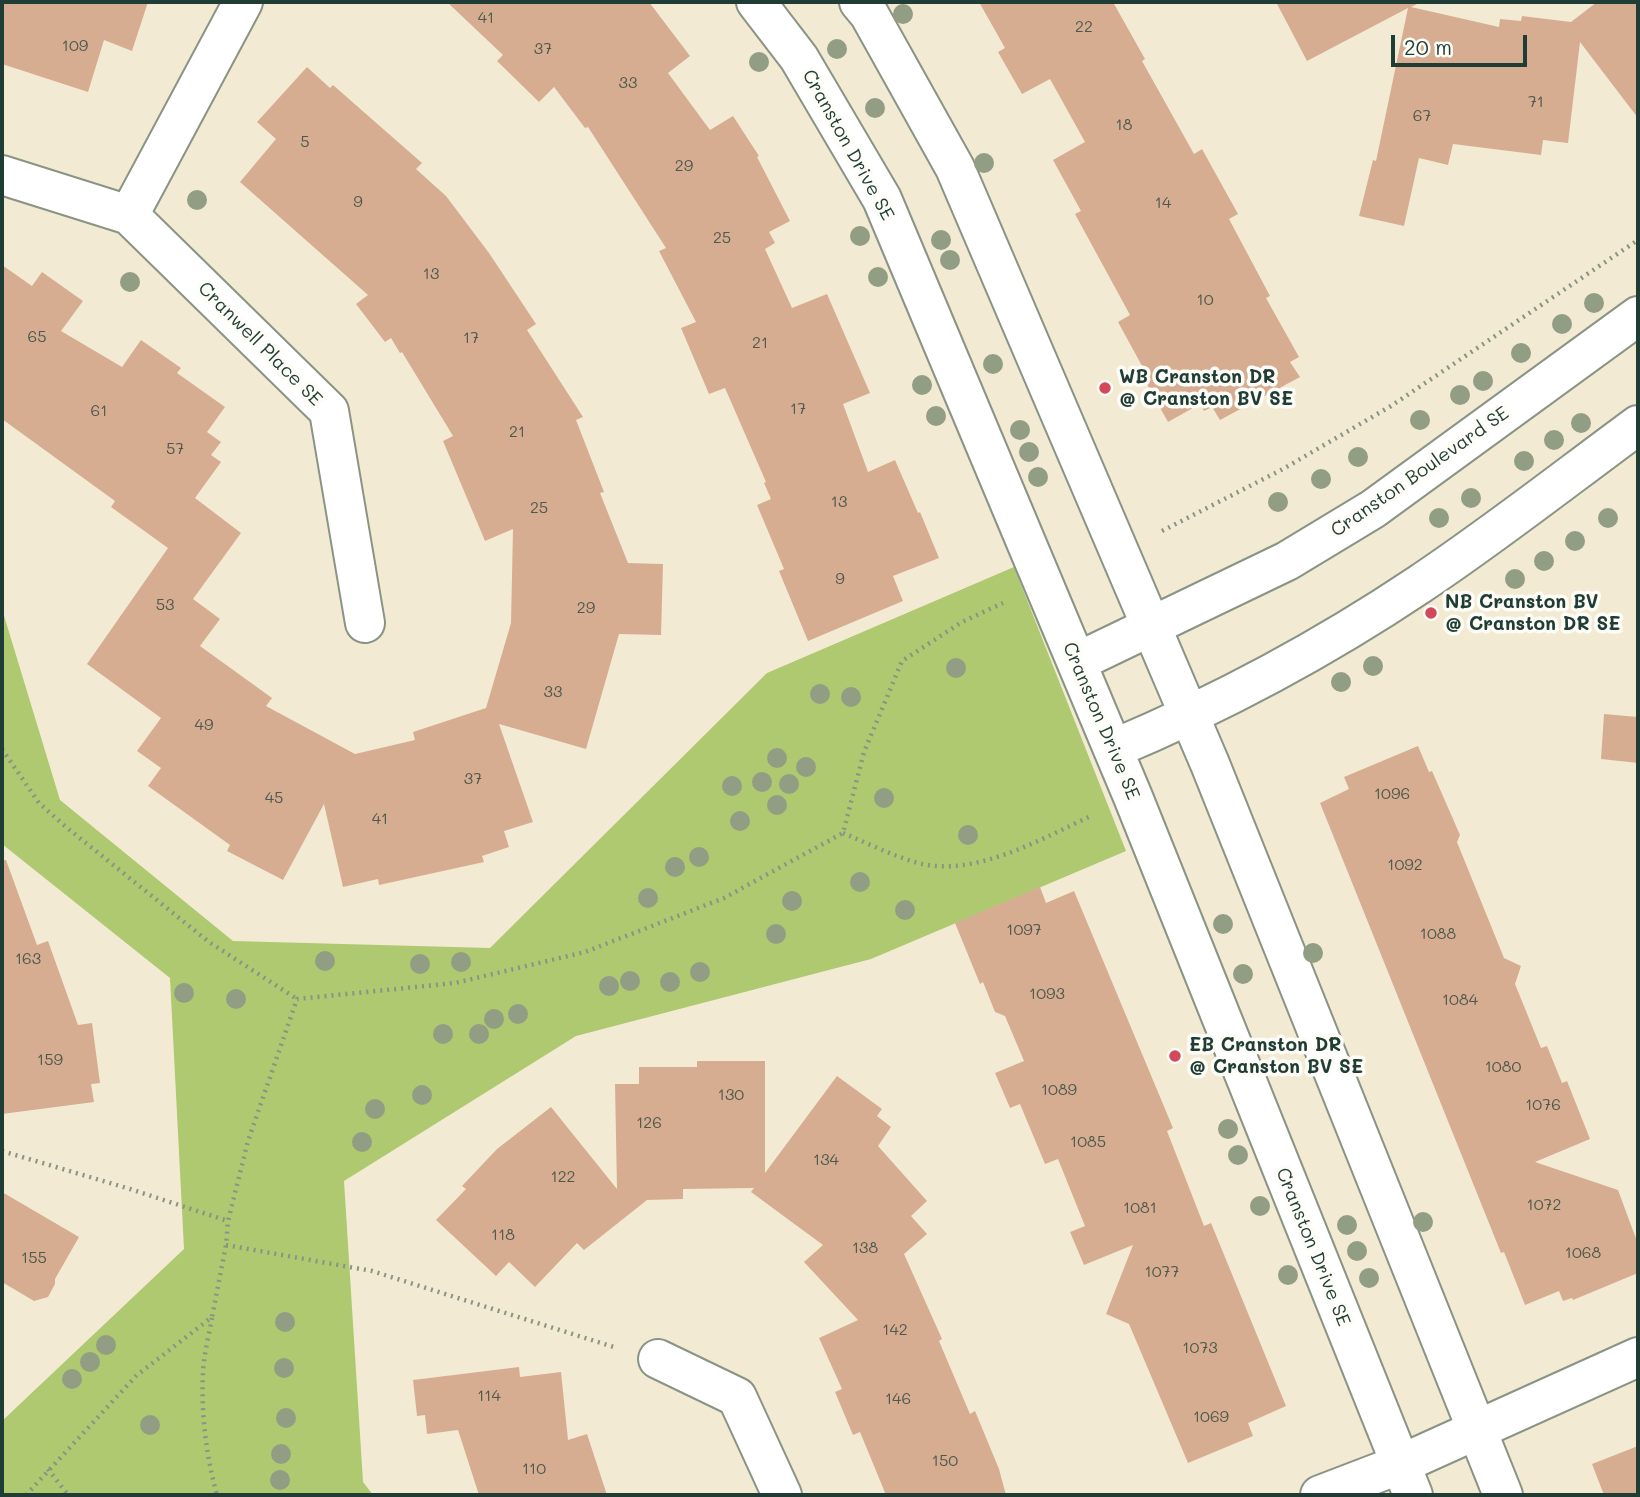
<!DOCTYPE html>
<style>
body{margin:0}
#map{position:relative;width:1640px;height:1497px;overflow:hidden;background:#f3ead4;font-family:Mali,sans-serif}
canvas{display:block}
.frame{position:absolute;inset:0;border:4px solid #1f3d34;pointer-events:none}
.scale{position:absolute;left:1391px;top:35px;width:136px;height:32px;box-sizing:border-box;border:4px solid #1f3d34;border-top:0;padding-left:9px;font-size:21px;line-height:24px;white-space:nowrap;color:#1f3d34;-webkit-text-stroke:5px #fdfcf7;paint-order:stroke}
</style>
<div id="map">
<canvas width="1640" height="1497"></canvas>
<div class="frame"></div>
<div class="scale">20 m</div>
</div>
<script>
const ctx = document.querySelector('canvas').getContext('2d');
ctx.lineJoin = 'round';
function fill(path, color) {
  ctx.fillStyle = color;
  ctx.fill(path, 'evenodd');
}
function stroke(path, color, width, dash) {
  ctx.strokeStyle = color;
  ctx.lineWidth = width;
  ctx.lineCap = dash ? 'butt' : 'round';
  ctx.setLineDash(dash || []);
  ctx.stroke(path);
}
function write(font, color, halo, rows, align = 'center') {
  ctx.font = font + ' Mali,sans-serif';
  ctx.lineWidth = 7;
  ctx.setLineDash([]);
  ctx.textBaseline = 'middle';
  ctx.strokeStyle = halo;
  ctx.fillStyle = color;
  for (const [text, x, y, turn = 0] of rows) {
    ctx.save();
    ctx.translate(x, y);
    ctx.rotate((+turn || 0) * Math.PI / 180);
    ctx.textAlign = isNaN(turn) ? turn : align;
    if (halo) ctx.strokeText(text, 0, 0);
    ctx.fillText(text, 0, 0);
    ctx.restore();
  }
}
fill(new Path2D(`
 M1014 567 1126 851 871 959 576 1036 344 1181 363 1482 373 1495H2V1421L184 1249 170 978 2 844V609L60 800 233 941 490 948 767 673Z`), '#aec96f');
fill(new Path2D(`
 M2 2H148L132 51 104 40 88 92 2 64Z
 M447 2H649L690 56 668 73 710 130 733 116 759 156 757 157 790 221 769 232 775 243 765 249 792 308 827 294 870 393 843 404 868 472 895 460 918 513 920 512 939 558 893 576 903 601 808 641 779 571 784 569 757 505 771 499 764 483 766 482 725 388 709 394 681 328 696 322 659 251 666 248 588 127 585 128 554 87 539 102 497 61 503 55Z
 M979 2H1113L1145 59 1142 61 1194 154 1202 149 1238 214 1229 219 1270 296 1266 298 1299 357 1290 362 1300 377 1220 420 1212 407 1204 411 1200 404 1168 422 1143 377 1147 375 1118 322 1130 315 1075 214 1081 211 1053 160 1085 142 1050 79 1022 94 998 52 1005 48Z
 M1276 2H1421L1411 7 1499 27 1500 19 1521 21 1522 16 1571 22 1597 2H1638V118L1580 42 1568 143 1543 140 1541 155 1453 144 1448 165 1419 158 1404 226 1359 216 1373 160 1376 161 1408 8 1307 61Z
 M307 67 330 88 333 85 422 163 416 169 446 196 489 253 536 324 527 330 583 417 576 420 604 492 600 493 628 563 663 564 661 635 619 634 586 749 499 724 533 822 504 831 509 847 482 856 484 862 379 885 378 879 343 887 324 804 283 880 227 851 230 845 148 786 161 768 137 751 161 718 87 664 168 548 111 507 115 501 2 419V265L32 286 42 272 83 301 61 331 122 367 141 340 181 368 177 373 225 407 207 432 221 442 211 455 221 462 195 498 241 533 193 599 220 619 200 646 272 698 266 706 355 754 415 740 413 732 486 708 511 623 513 529 485 541 443 441 453 436 402 352 400 353 391 338 385 342 356 304 368 295 240 182 276 139 257 122Z
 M1604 714 1638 717V763L1601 759Z
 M1418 746 1429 772 1432 771 1460 835 1457 842 1504 958 1521 966 1515 984 1541 1048 1547 1046 1562 1083 1567 1081 1590 1139 1535 1162 1618 1190 1638 1244V1273L1573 1300 1572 1298 1563 1301 1559 1291 1525 1305 1504 1252 1501 1253 1320 803 1349 789 1344 777Z
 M2 860H6L37 945 48 941 78 1025 92 1023 100 1083 91 1084 94 1102 2 1114Z
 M1040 887 1046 903 1074 891 1173 1128 1167 1131 1204 1226 1211 1223 1286 1406 1248 1423 1253 1436 1188 1463 1129 1324 1106 1314 1133 1245 1084 1265 1070 1232 1085 1226 1058 1159 1045 1164 1020 1104 1010 1108 995 1073 1024 1061 1005 1016 995 1012 983 982 980 984 955 923Z
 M697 1061H765V1173L837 1076 882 1109 877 1116 891 1127 878 1146 927 1201 911 1216 927 1234 904 1254 942 1339 939 1341 970 1414 975 1411 999 1469 1006 1495H886L860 1432 853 1435 835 1392 842 1389 819 1338 858 1320 804 1262 823 1245 751 1192 754 1188 683 1189V1199L647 1200 584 1250 577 1243 535 1287 509 1262 496 1276 436 1220 466 1189 462 1186 497 1149 551 1107 617 1189 615 1084H639V1067H697Z
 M2 1192 79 1237 55 1279V1284L48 1297 34 1301 2 1282Z
 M519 1367 520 1377 561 1372 568 1440 587 1434 607 1495H479L458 1430 427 1434 425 1415 417 1416 413 1380Z
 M1638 1446V1495H1604L1592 1464Z`), '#d7ad92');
const minor = new Path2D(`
 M2 175 129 215 329 411 365 623
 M129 215 243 2
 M658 1359 737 1397 782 1495
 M1320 1495 1401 1464 1638 1357`);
const tertiary = new Path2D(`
 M756 2 799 58 882 199 1133 797 1413 1495
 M859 2 869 14 955 168 1210 764 1503 1495
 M1077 662 1287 561 1373 509 1638 316
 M1113 749C1220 704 1323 649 1420 584 1495 534 1566 478 1638 425`);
stroke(minor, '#899484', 42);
stroke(tertiary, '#899484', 42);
stroke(new Path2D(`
 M1162 531 1283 469 1391 406 1638 240
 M2 749 39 803 66 827 209 942 297 999
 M843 833C867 843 893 856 918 863 974 878 1041 839 1091 816
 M2 1151 130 1189 228 1221
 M226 1245 372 1271 617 1348
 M212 1318C209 1335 204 1354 203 1372 201 1414 206 1455 217 1495
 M48 1469 68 1495
 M26 1495 136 1376 212 1317 226 1245 228 1221 248 1141 297 999 455 983 585 952 724 898 843 833 864 752 902 661 962 622 1003 603`), '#899484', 4.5, [2, 5]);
stroke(minor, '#fff', 38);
stroke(tertiary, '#fff', 38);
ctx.fillStyle = '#929e84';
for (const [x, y] of [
 [903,14],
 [837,49],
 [759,62],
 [875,108],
 [984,163],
 [197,200],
 [860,236],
 [941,240],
 [950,260],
 [878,277],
 [130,282],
 [1594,303],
 [1562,324],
 [1521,353],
 [993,364],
 [1483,381],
 [922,385],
 [1460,395],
 [936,416],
 [1420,420],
 [1581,423],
 [1020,430],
 [1554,440],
 [1029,452],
 [1358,457],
 [1524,461],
 [1038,477],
 [1321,479],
 [1471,498],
 [1278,502],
 [1439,518],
 [1608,518],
 [1575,541],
 [1544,561],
 [1515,579],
 [1373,666],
 [956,668],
 [1341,682],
 [820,694],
 [851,697],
 [777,758],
 [806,767],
 [762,782],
 [789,784],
 [732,786],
 [884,798],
 [777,805],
 [740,821],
 [968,835],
 [699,857],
 [675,867],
 [860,882],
 [648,898],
 [792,901],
 [905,910],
 [1223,924],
 [776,934],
 [1313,953],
 [325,961],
 [461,962],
 [420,964],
 [700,972],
 [1243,974],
 [630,981],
 [670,982],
 [609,986],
 [184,993],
 [236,999],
 [518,1014],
 [494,1019],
 [443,1034],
 [479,1034],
 [422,1095],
 [375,1109],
 [1228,1129],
 [362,1142],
 [1238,1155],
 [1260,1206],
 [1423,1222],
 [1347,1225],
 [1357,1251],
 [1288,1275],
 [1369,1278],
 [285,1322],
 [106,1345],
 [90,1362],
 [284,1368],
 [72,1379],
 [286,1418],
 [150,1425],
 [281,1454],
 [280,1480]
]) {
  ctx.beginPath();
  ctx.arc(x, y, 10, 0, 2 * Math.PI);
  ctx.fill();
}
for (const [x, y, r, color] of [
 [1105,388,7,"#d1495b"],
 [1431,613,7,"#d1495b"],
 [1175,1056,7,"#d1495b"]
]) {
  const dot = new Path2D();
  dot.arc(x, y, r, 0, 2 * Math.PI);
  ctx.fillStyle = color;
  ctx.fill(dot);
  stroke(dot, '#fdfcf7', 2.5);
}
write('16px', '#4d594c', null, [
 ["41",486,18],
 ["22",1084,27],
 ["109",75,46],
 ["37",543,49],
 ["33",628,83],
 ["71",1536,102],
 ["67",1422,116],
 ["18",1124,125],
 ["5",305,142],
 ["29",684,166],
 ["9",358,202],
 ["14",1163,203],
 ["25",722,238],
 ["13",431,274],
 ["10",1205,300],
 ["65",37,337],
 ["17",471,338],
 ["21",760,343],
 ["17",798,409],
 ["61",99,411],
 ["21",517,432],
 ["57",175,449],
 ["13",839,502],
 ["25",539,508],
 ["9",840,579],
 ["53",165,605],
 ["29",586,608],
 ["33",553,692],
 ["49",204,725],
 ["37",473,779],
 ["1096",1392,794],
 ["45",274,798],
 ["41",380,819],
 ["1092",1405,865],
 ["1097",1024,930],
 ["1088",1438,934],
 ["163",28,959],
 ["1093",1047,994],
 ["1084",1460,1000],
 ["159",50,1060],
 ["1080",1503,1067],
 ["1089",1059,1090],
 ["130",731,1095],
 ["1076",1543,1105],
 ["126",649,1123],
 ["1085",1088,1142],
 ["134",826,1160],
 ["122",563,1177],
 ["1072",1544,1205],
 ["1081",1140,1208],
 ["118",503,1235],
 ["138",865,1248],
 ["1068",1583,1253],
 ["155",34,1258],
 ["1077",1162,1272],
 ["142",895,1330],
 ["1073",1200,1348],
 ["114",489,1396],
 ["146",898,1399],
 ["1069",1211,1417],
 ["150",945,1461],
 ["110",534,1469]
]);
write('19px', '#1f3d34', '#fdfcf7', [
 ["Cranston Drive SE",848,145,61],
 ["Cranwell Place SE",260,344,45],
 ["Cranston Boulevard SE",1420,472,-35],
 ["Cranston Drive SE",1101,721,67],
 ["Cranston Drive SE",1313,1247,68]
]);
write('bold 19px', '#1f3d34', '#fdfcf7', [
 ["WB Cranston DR",1119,377],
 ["@ Cranston BV SE",1119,399],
 ["NB Cranston BV",1445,602],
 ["@ Cranston DR SE",1445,624],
 ["EB Cranston DR",1189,1045],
 ["@ Cranston BV SE",1189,1067]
], 'left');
</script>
